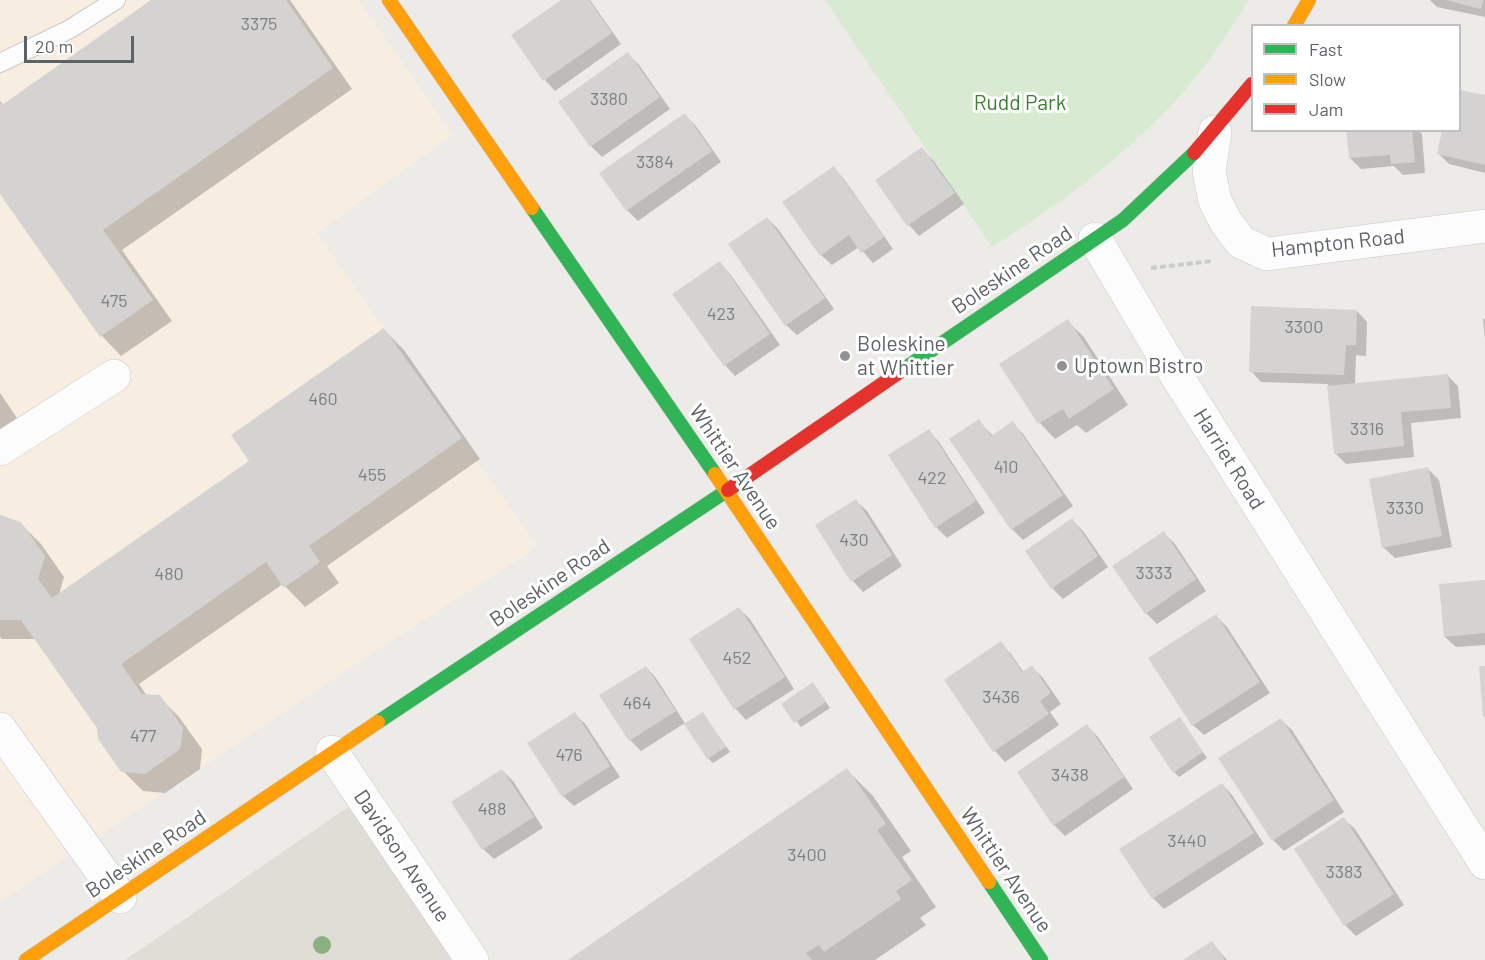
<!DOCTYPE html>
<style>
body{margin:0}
#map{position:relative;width:1485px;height:960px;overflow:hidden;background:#edebe8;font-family:Barlow,sans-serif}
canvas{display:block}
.legend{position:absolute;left:1251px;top:24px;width:210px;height:108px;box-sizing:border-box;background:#fff;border:2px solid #bec1c2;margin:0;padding:8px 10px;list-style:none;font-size:18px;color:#5c6366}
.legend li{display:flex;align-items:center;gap:12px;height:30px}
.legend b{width:30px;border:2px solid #bec1c2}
.scale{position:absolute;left:24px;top:36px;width:110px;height:27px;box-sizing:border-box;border:3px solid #5c6366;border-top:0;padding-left:8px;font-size:18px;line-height:21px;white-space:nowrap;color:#5c6366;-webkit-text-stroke:4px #fff;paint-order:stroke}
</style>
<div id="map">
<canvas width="1485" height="960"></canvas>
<ul class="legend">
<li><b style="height:8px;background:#30b455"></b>Fast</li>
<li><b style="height:8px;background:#ff9f0a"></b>Slow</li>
<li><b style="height:8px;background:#e5322d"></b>Jam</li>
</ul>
<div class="scale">20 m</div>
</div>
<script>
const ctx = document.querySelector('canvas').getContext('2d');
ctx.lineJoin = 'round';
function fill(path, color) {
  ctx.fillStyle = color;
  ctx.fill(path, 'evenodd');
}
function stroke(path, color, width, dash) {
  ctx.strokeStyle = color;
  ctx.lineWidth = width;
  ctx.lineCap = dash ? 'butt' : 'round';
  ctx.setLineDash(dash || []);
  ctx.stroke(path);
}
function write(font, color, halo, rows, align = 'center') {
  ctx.font = font + ' Barlow,sans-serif';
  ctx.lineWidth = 6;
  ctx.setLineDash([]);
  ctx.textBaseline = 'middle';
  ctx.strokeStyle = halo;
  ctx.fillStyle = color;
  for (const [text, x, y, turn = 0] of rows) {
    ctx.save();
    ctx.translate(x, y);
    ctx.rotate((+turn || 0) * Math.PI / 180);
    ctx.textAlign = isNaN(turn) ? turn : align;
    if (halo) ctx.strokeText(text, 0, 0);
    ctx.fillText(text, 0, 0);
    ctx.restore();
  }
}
fill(new Path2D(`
 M0 0H359L453 135 317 233 538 547 379 649 0 902Z`), '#f7ede1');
fill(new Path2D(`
 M354 803 459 960H125Z`), '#e0ddd7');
fill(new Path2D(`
 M825 0H1249C1231 28 1213 57 1192 82 1135 149 1066 200 992 247Z`), '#d9ead2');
fill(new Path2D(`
 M154 0H290L352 89 122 250 172 321 121 356 102 336 0 192V101L4 105Z
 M564 0H590L621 44 555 91 545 80 513 35Z
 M1430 0H1485V17L1437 7Z
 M628 54 639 65 670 109 602 157 591 146 560 102Z
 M1460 91 1485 97V173L1449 164 1438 153 1460 130Z
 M685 115 696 126 721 162 638 221 627 210Z
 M1348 130H1418L1422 134 1425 173 1403 175 1394 166 1361 169 1350 158Z
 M922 149 933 160 964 204 919 236 909 225 877 181Z
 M834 168 844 179 893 249 873 263 859 247 832 265 821 255Z
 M767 218 778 229 834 309 797 335 786 325Z
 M719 263 730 274 780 345 735 376 725 365Z
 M1357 311 1367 322 1366 356 1356 355 1355 384 1447 375 1458 386 1461 418 1411 423 1414 457 1346 464 1335 453 1328 384 1261 382 1251 371Z
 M1483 319H1485V339Z
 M1067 321 1083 336 1128 405 1086 433 1077 425 1055 439 1040 423 1001 364Z
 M384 330 404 350 480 459 327 566 339 583 305 607 283 584 139 684 147 696 159 697 179 717 202 749 200 769 165 793 143 791 123 771 98 728 36 639H2L0 637V517L20 523 41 544 64 577 59 595 251 461Z
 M0 393 17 418 0 430Z
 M979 421 993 436 1013 423 1023 434 1073 506 1023 540 1012 529Z
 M929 431 939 442 985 513 947 538 936 527Z
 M1428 469 1439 480 1452 547 1395 558 1384 548Z
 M856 501 867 511 902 566 863 592 853 581 817 526Z
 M1072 520 1083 531 1108 567 1063 599 1052 588Z
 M1164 533 1175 544 1206 591 1157 624 1146 613Z
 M1485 581V645L1456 647 1445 637Z
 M739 609 750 619 794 689 746 720 736 709Z
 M1216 616 1227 627 1270 693 1204 735 1193 725Z
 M1000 643 1011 654 1024 673 1032 667 1043 678 1061 704 1050 712 1059 725 1005 762 995 751 946 681Z
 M646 667 656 678 686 725 703 714 730 752 713 763 708 758 685 723 641 751 630 740 602 696Z
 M817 689 830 708 801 727 783 704Z
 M575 714 586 725 620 777 574 806 563 796Z
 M1180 719 1207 758 1179 777 1174 772Z
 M1281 720 1292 730 1344 812 1284 851 1273 840Z
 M1087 726 1098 737 1133 789 1065 836 1054 825Z
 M502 770 513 781 543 828 494 859 483 849Z
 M847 770 873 796 911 851 902 857 936 907 920 918 926 925 875 960H571Z
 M1222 784 1232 795 1264 844 1164 909 1153 898Z
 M1344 819 1355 829 1404 905 1356 936 1345 925 1296 849Z
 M1212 943 1227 960H1186Z`), '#0003');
fill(new Path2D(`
 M151 0H286L333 68 103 230 153 300 100 337 0 194V102L2 105Z
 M561 0H589L612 33 543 81 511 35Z
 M1446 0H1483L1481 9Z
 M628 52 660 97 590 147 558 102Z
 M1460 90 1485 95V165L1437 154 1442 130H1460Z
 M685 113 712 151 626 211 599 173Z
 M1346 130H1412L1415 162 1391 164 1390 155 1349 158Z
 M922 147 955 193 907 226 875 180Z
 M834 166 884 237 861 253 849 235 820 256 782 202Z
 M767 217 825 298 785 326 728 244Z
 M720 261 770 334 724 366 672 294Z
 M1251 306 1357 310 1356 345H1346L1344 375 1249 372Z
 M1068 319 1114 389 1069 419 1063 409 1038 424 999 364Z
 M384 328 462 438 309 546 320 562 284 588 266 562 121 664 142 694 160 695 183 728 180 749 145 774 121 772 98 739 97 728 21 620H0V515L21 522 45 556 38 579 52 598 249 461 231 435Z
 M1448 374 1451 408 1401 412 1404 446 1334 454 1327 386Z
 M979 419 991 436 1013 421 1063 495 1011 530 949 439Z
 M929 429 976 501 935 528 888 455Z
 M1428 467 1442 536 1382 548 1369 479Z
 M856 499 892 555 851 582 815 525Z
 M1072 518 1098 556 1051 589 1025 551Z
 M1164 531 1196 579 1145 614 1112 566Z
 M1485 580V633L1444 637 1439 584Z
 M739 607 785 677 734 710 689 639Z
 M1216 614 1260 682 1192 726 1148 658Z
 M1001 641 1022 672 1032 665 1051 693 1040 701 1049 714 993 752 944 680Z
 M646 666 676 711 629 741 599 695Z
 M1479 666H1485V717H1483Z
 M813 682 826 702 794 723 781 704Z
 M575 712 610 766 562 797 527 743Z
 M703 712 726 747 707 759 684 724Z
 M1180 717 1203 752 1173 773 1149 737Z
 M1281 718 1334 800 1272 841 1218 758Z
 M1087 724 1124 777 1053 826 1017 772Z
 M847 768 886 824 877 830 912 880 896 891 901 899 824 952 819 945 806 953 812 960H568Z
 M502 769 534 817 482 850 451 802Z
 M1222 783 1254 833 1152 899 1119 849Z
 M1344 817 1394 894 1344 926 1294 849Z
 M1212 941 1225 960H1183Z`), '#d5d3d2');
const lane = new Path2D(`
 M0 63 70 29 116 0`);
const street = new Path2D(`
 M1215 132 1209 171 1215 201 1226 222 1241 242 1267 254 1485 226
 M1095 239 1161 351 1485 863
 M0 449 114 376
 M0 729 120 897
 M332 752 472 960`);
const fast = new Path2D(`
 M532 208 715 474
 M904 369 1123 220 1194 153
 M378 722 728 490
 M989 882 1041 960`);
const slow = new Path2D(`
 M389 0 532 208
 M1294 26 1309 0
 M715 474 989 882
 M26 960 378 722`);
const jam = new Path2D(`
 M1194 153 1252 84
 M728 490 904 369`);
stroke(lane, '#c8c9c9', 20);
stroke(street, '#c8c9c9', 34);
stroke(fast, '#c8c9c9', 15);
stroke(slow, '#c8c9c9', 15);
stroke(jam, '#c8c9c9', 15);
stroke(new Path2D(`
 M1151 268 1212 261`), '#c7cec9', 4, [6, 3]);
stroke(lane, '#fcfcfc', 18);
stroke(street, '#fcfcfc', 33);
stroke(fast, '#30b455', 14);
stroke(slow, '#ff9f0a', 14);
stroke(jam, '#e5322d', 14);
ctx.fillStyle = '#8bb183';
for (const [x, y] of [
 [322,945]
]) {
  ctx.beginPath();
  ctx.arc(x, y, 9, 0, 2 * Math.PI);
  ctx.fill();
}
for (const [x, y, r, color] of [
 [845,356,6,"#8f9394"],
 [1062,366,6,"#8f9394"]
]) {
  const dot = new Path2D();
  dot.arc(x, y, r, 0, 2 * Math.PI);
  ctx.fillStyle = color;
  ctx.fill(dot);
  stroke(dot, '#fff', 2);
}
write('18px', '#7c8082', null, [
 ["3375",259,24],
 ["3380",609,99],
 ["3384",655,162],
 ["475",114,301],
 ["423",721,314],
 ["3300",1304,327],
 ["460",323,399],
 ["3316",1367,429],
 ["410",1006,467],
 ["455",372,475],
 ["422",932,478],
 ["3330",1405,508],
 ["430",854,540],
 ["3333",1154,573],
 ["480",169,574],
 ["452",737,658],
 ["3436",1001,697],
 ["464",637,703],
 ["477",143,736],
 ["476",569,755],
 ["3438",1070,775],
 ["488",492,809],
 ["3440",1187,841],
 ["3400",807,855],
 ["3383",1344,872]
]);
write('21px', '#3b8230', '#fff', [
 ["Rudd Park",1020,103]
]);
write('21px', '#5c6366', '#fff', [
 ["Hampton Road",1338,243,-6],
 ["Boleskine Road",1012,270,-34],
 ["Harriet Road",1229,459,58],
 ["Whittier Avenue",735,467,56],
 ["Boleskine Road",550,583,-34],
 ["Boleskine Road",146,854,-34],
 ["Davidson Avenue",402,856,56],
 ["Whittier Avenue",1006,870,56]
]);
write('21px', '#5c6366', '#fff', [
 ["Boleskine",857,344],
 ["at Whittier",857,368],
 ["Uptown Bistro",1074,366]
], 'left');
</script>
